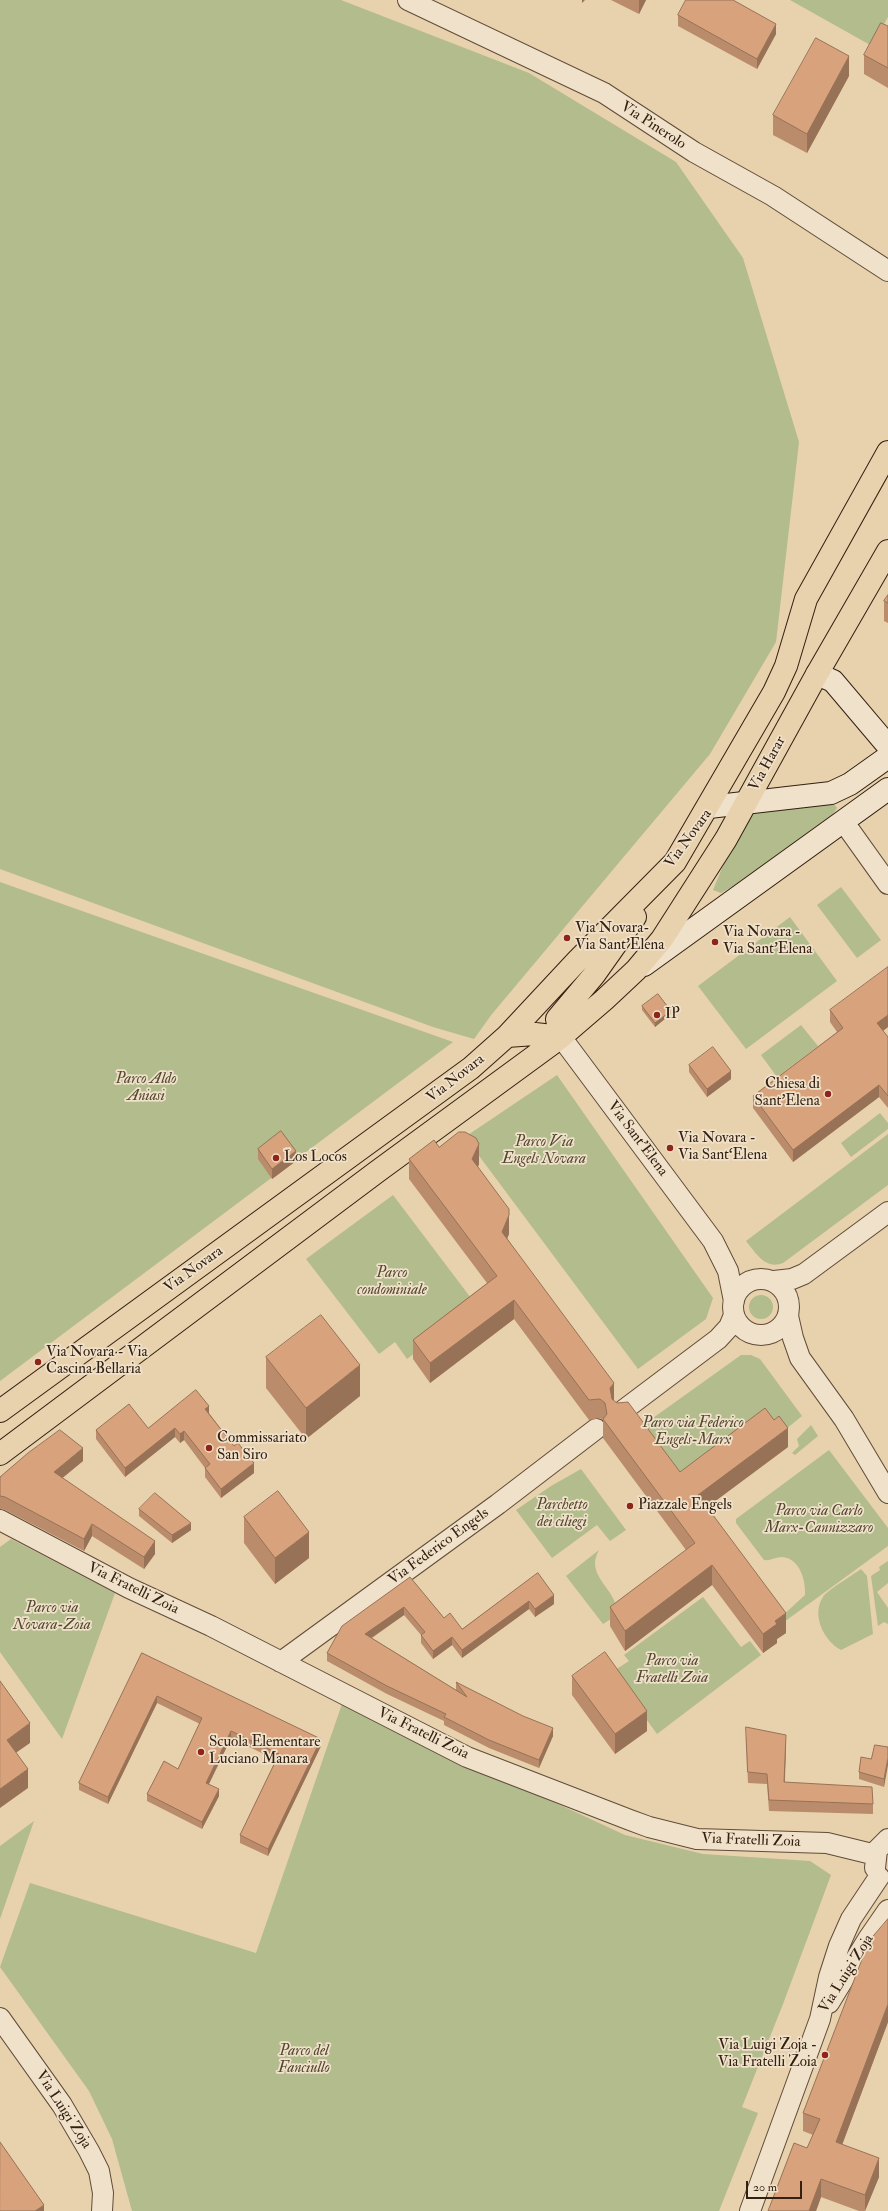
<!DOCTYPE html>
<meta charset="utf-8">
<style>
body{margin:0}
#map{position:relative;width:888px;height:2211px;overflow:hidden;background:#e8d1ad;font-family:"IM FELL Double Pica",serif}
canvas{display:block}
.scale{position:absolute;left:746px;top:2181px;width:56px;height:18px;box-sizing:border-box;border:2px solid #332011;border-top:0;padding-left:5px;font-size:12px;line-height:14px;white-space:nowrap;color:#332011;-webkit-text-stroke:3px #f0e1ca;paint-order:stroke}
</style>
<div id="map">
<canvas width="888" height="2211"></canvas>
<div class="scale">20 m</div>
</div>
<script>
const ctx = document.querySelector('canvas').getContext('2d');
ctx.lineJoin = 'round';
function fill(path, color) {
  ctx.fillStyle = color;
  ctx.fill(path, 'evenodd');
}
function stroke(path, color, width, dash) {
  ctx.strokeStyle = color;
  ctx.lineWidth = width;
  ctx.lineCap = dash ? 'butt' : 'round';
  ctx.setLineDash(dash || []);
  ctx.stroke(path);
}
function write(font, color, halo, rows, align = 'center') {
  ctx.font = font + ' "IM FELL Double Pica",serif';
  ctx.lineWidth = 3.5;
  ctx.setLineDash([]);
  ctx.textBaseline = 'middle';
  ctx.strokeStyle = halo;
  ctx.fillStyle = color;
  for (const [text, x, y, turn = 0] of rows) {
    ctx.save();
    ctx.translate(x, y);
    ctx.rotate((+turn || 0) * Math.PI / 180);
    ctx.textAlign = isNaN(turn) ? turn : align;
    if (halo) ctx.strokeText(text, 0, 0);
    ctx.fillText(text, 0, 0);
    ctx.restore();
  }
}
fill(new Path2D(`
 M0 0H341L529 73 676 162 743 258 799 442 776 642 710 754 492 1014 474 1039 433 1027 0 869Z
 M790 0H888V17L872 46Z
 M833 803 837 808 833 814 740 882 721 893 713 890 722 868 753 813Z
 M0 882 453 1042 0 1381Z
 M841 887 881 940 857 958 817 905Z
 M790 917 837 981 746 1049 698 986Z
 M801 1025 818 1046 777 1077 761 1055Z
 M557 1075 713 1298 706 1319 638 1369 465 1137Z
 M880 1113 888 1123V1129L851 1157 841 1143Z
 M888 1134V1185L783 1263C765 1270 756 1253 746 1241Z
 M393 1195 477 1306 407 1359 395 1342 379 1354 306 1259Z
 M749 1307a12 12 0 1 1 24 0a12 12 0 1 1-24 0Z
 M741 1355H751L760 1359 802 1416 780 1434 680 1486 639 1428Z
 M811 1425 818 1436 795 1455 792 1453 799 1446 797 1439Z
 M829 1450 888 1528V1546L784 1622 780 1618 805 1595C806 1581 800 1558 782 1557 776 1557 770 1561 764 1560L736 1523V1519Z
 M581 1469 626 1530 610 1541 597 1525 552 1558 516 1510 551 1486Z
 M11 1539 115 1593 62 1739 0 1652V1547Z
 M599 1550C589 1568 600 1578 610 1593 614 1599 617 1607 619 1614L603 1624 566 1576Z
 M888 1561V1583L877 1592 888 1608V1624L884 1622 878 1626 871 1576 880 1570 879 1567Z
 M861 1569 867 1576 873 1634 841 1650C824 1641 811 1615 823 1597 826 1591 853 1575 861 1569Z
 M703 1597 741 1647 750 1641 761 1655 657 1734 612 1672 629 1661 624 1655Z
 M342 1704 625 1835 703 1854 810 1861 831 1875 783 2004 742 2107 758 2113 719 2211H132L112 2139 89 2091 0 1967 30 1883 256 1953Z
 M34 1821 0 1919V1846Z`), '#b2bc8d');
const street = new Path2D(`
 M408 0 604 93 694 152 773 196 888 271
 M843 821 888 884
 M561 1037 713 1241 728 1271 734 1301
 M733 1307a28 28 0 1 1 56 0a28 28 0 1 1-56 0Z
 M774 1281 792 1279 804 1274 888 1212
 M788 1316 793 1338 800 1358 844 1419 888 1493
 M621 1412 718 1339 729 1327 734 1315
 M0 1520 129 1588 211 1626 467 1757 630 1820 649 1827 697 1839 827 1843 876 1855
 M281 1662 498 1504 596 1429
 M875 1868 877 1850 888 1839
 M829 2003 868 1939 888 1910
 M0 2018 62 2105 89 2151 99 2171 103 2193 102 2211
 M750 2211 820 2019 829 1977 839 1946 851 1919 879 1877`);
const secondary = new Path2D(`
 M817 674 833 681 888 746
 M709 807 831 793 850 784 888 757
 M644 965 888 789`);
const primary = new Path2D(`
 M507 1036 535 1034 561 1037
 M561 1037 557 1019 594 975 635 917
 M0 1411 471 1068 507 1036 577 961 675 862 774 692 786 666 806 599 888 452
 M0 1454 378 1171 561 1037 604 1000 636 970 662 939 726 839 817 674 888 551`);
stroke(street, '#604c38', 22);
stroke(secondary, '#332011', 24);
stroke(primary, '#332011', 24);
stroke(street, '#f0e1ca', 20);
stroke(secondary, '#f0e1ca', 22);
stroke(primary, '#e8d1ad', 22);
fill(new Path2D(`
 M611 0H646L639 14Z
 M678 15 776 34 757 69 678 26Z
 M888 26V88L864 74V55Z
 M849 76 807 153 773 135V115Z
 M888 595V623L884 621V601Z
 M642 1006 671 1014 655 1027 642 1010Z
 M830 1010 888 1027 883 1031 888 1037V1108L879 1097 793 1162 753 1108V1096L837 1032 830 1022Z
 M689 1065 731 1079 707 1097 689 1072Z
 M439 1147 479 1164 478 1167 509 1234 507 1238 614 1401 680 1472 788 1447 707 1507 786 1633 777 1639V1643L763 1653 712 1585 625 1651 610 1626V1607L686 1550 603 1438V1420L600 1418 589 1420 514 1319 430 1383 413 1359V1340L487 1283 409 1179V1159Z
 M258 1149 296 1161 272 1179 258 1159Z
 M266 1357 360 1396 306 1439 266 1388Z
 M209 1413 254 1473 221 1498 205 1477V1468L184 1440 180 1443 175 1437 125 1477 96 1439V1430L148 1428Z
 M83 1461 62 1478 155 1554 144 1569 92 1536 84 1551 5 1510 0 1509V1477Z
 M139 1509 191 1530 172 1543 139 1516Z
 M244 1517 309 1558 275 1584 244 1543Z
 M538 1573 554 1604 535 1617 529 1609 462 1658 452 1645 433 1659 421 1643V1635L404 1615 372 1638 456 1690V1682L553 1736 539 1768 489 1748 444 1725V1721L387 1694 327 1661V1653L410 1577 444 1618 462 1629Z
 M142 1653 321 1746 268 1856 240 1843V1835L276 1760 231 1738 209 1784 219 1796 202 1829 147 1801V1794L178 1769 200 1724 157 1703 108 1804 79 1790V1783Z
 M572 1676 647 1731 615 1754 572 1695Z
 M746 1737 786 1745 785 1782 873 1804V1814L769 1811 767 1784 748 1783Z
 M888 1747 884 1787 859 1779V1772L871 1759Z
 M888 2022 842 2145 879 2177 865 2211H859L821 2197 816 2211H768L807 2148 813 2135 803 2131V2113Z`), '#ba8c6b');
fill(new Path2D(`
 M582 0H585L582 3Z
 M639 0H646L639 14Z
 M776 24V34L757 69V59Z
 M849 56V76L807 153V134Z
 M671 1011V1014L655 1027V1023Z
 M888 1015V1027L877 1035V1023Z
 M731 1071V1079L707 1097V1089Z
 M879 1085V1097L793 1162V1150Z
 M479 1144V1164L472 1178V1159Z
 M296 1151V1161L272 1179V1169Z
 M509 1215V1234L502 1251V1232Z
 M514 1300V1319L430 1383V1363Z
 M360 1365V1396L306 1439V1408Z
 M614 1383V1403L610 1408V1388Z
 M209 1406V1416L205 1409Z
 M175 1428V1437L125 1477V1468Z
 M788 1428V1447L698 1514V1495Z
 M184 1431V1440L180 1443V1434Z
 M83 1448V1461L54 1485V1472Z
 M254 1463V1473L221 1498V1489Z
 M191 1523V1530L172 1543V1535Z
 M92 1524V1536L84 1551V1539Z
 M309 1532V1558L275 1584V1558Z
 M155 1541V1554L144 1569V1557Z
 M712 1565V1585L625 1651V1631Z
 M554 1595V1604L535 1617V1609Z
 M529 1601V1609L462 1658V1650Z
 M404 1607V1615L365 1642V1634Z
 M786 1613V1633L777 1639V1643L763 1653V1634L775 1621Z
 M452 1637V1645L433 1659V1651Z
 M157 1696V1703L108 1804V1797Z
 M647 1711V1731L615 1754V1734Z
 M30 1723V1743L7 1759V1740Z
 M553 1728V1736L539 1768V1760Z
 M231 1731V1738L206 1790V1783Z
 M786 1735V1745L784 1792V1782Z
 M321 1739V1746L268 1856V1849Z
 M888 1758V1765L884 1787V1779Z
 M28 1769V1788L0 1808V1789Z
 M219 1789V1796L202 1829V1822Z
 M888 2004V2022L836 2161V2142Z
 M879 2158V2177L865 2211V2195Z
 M821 2179V2197L816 2211H809Z
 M44 2205V2211H35Z`), '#977257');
const building = new Path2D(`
 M686 0H733L776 24 757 59 678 15Z
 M881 23 888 26V68L864 55Z
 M816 38 849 56 807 134 773 115Z
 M888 595V603L884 601Z
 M888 967V1015L877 1023 888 1037V1096L879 1085 793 1150 753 1096 843 1028 830 1010Z
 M658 994 671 1011 655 1023 642 1006Z
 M713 1047 731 1071 707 1089 689 1065Z
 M281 1131 296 1151 272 1169 258 1149Z
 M459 1132H465L476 1138 479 1144 472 1159 509 1209V1215L502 1232 614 1383 610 1388 612 1399 617 1403 628 1402 680 1472 765 1408 774 1420 779 1416 788 1428 698 1495 786 1613 775 1621 777 1624 763 1634 712 1565 625 1631 610 1607 695 1543 603 1419 607 1414 605 1403 600 1399 589 1400 514 1300 430 1363 413 1340 497 1276 409 1159 434 1140 439 1147Z
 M321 1315 360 1365 306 1408 266 1357Z
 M196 1390 209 1406 205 1409 234 1446 238 1443 254 1463 221 1489 205 1468 210 1464 184 1431 180 1434 175 1428 125 1468 96 1430 129 1404 148 1428Z
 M60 1430 83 1448 54 1472 155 1541 144 1557 92 1524 84 1539 5 1497 0 1496V1477L28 1453Z
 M278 1491 309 1532 275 1558 244 1517Z
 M155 1493 191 1523 172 1535 139 1509Z
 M538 1573 554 1595 535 1609 529 1601 462 1650 452 1637 433 1651 421 1635 425 1632 404 1607 365 1634 467 1697 456 1682 523 1716 553 1728 539 1760 489 1740 444 1717 446 1714 387 1686 327 1653 342 1626 410 1577 444 1618 450 1613 462 1629Z
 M605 1652 647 1711 615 1734 572 1676Z
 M142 1653 321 1739 268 1849 240 1835 279 1754 231 1731 206 1783 219 1789 202 1822 147 1794 164 1761 178 1769 202 1718 157 1696 108 1797 79 1783Z
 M0 1681 30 1723 7 1740 28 1769 0 1789Z
 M746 1727 786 1735 784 1782 872 1787 873 1804 769 1800 767 1774 748 1772Z
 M875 1745 888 1747V1758L884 1779 859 1772 861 1757 871 1759Z
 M888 1919V2004L836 2142 879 2158 865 2195 821 2179 809 2211H768L794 2143 807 2148 820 2119 803 2113 869 1941Z
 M0 2142 44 2205 35 2211H0Z`);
fill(building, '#d8a37c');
stroke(building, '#977257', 1);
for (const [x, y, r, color] of [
 [567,938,4,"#8f2418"],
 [715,942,4,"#8f2418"],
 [657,1015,4,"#8f2418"],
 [828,1094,4,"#8f2418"],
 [670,1148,4,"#8f2418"],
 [276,1158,4,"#8f2418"],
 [38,1362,4,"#8f2418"],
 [209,1448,4,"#8f2418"],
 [630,1506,4,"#8f2418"],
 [201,1752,4,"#8f2418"],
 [825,2055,4,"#8f2418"]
]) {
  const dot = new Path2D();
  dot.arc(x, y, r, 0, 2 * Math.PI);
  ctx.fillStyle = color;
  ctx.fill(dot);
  stroke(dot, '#f0e1ca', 1.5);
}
write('15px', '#332011', '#f0e1ca', [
 ["Via Pinerolo",653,126,33],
 ["Via Harar",768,764,-61],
 ["Via Novara",689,839,-54],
 ["Via Novara",456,1079,-38],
 ["Via Sant’Elena",637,1139,53],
 ["Via Novara",194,1270,-36],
 ["Via Federico Engels",439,1547,-36],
 ["Via Fratelli Zoia",133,1589,26],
 ["Via Fratelli Zoia",423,1734,26],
 ["Via Fratelli Zoia",751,1841,2],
 ["Via Luigi Zoja",847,1974,-58],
 ["Via Luigi Zoja",63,2110,57]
]);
write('15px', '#332011', '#f0e1ca', [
 ["Via Novara-",575,929],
 ["Via Sant'Elena",575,946],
 ["Via Novara -",723,933],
 ["Via Sant'Elena",723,950],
 ["IP",665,1015],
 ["Chiesa di",820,1085,"right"],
 ["Sant'Elena",820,1102,"right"],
 ["Via Novara -",678,1139],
 ["Via Sant‘Elena",678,1156],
 ["Los Locos",284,1158],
 ["Via Novara - Via",46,1353],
 ["Cascina Bellaria",46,1370],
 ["Commissariato",217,1439],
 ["San Siro",217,1456],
 ["Piazzale Engels",638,1506],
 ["Scuola Elementare",209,1743],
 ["Luciano Manara",209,1760],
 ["Via Luigi Zoja -",817,2046,"right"],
 ["Via Fratelli Zoia",817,2063,"right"]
], 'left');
write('italic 15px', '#534730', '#f0e1ca', [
 ["Parco Aldo",146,1080],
 ["Aniasi",146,1097],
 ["Parco Via",544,1143],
 ["Engels Novara",544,1160],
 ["Parco",392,1274],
 ["condominiale",392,1291],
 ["Parco via Federico",693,1424],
 ["Engels-Marx",693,1441],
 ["Parchetto",562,1506],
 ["dei ciliegi",562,1523],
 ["Parco via Carlo",819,1512],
 ["Marx-Cannizzaro",819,1529],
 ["Parco via",52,1609],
 ["Novara-Zoia",52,1626],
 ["Parco via",672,1662],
 ["Fratelli Zoia",672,1679],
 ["Parco del",304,2052],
 ["Fanciullo",304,2069]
]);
</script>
